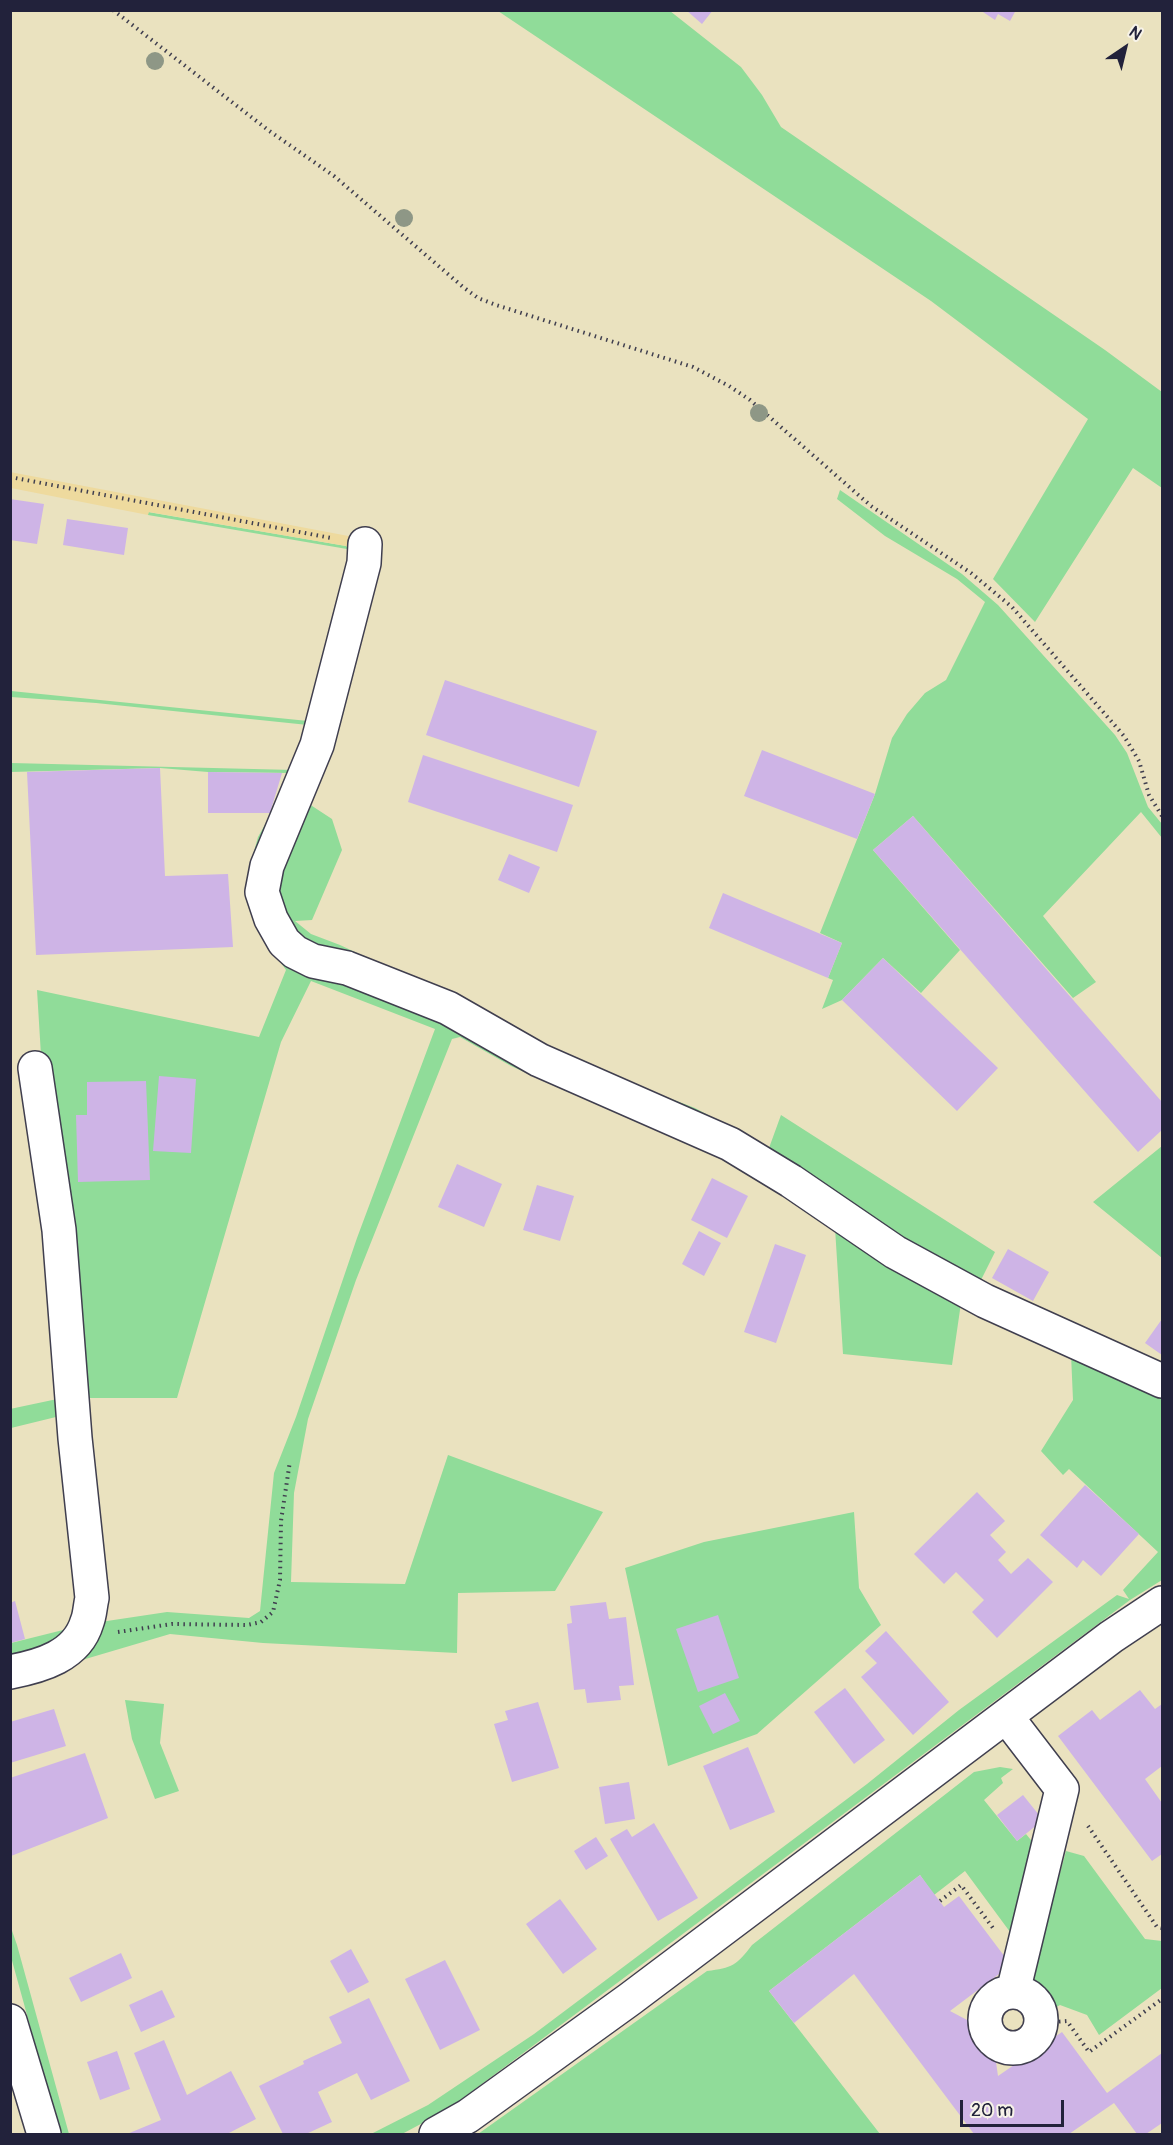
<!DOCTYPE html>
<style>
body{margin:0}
#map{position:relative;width:1173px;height:2145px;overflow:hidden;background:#eae2bf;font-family:Pangolin,sans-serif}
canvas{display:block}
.frame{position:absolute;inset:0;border:12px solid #22223b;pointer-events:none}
.north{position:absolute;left:1095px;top:18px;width:60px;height:60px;-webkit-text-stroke:4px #f7f3e8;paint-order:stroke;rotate:35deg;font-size:16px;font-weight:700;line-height:24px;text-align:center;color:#22223b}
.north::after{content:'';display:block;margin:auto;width:21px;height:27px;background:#22223b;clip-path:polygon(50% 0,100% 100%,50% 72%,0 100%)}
.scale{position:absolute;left:960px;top:2100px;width:104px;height:27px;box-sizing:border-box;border:3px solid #22223b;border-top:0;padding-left:8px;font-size:18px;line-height:21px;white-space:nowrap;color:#22223b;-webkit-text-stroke:4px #f7f3e8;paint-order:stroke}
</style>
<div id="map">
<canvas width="1173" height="2145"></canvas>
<div class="frame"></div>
<div class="north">N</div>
<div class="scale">20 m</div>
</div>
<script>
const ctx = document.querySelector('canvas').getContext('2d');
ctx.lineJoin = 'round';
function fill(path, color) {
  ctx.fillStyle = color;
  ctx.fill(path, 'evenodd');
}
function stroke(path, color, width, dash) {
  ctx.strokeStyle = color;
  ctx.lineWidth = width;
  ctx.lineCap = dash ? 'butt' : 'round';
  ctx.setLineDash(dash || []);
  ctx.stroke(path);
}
fill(new Path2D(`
 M498 11H670L741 67 762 95 781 127 1105 350 1162 392V488L1133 468 1035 622 993 579 1088 419 931 301Z
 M840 490 962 574 998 605 1115 735 1127 753 1148 807 1162 824V838L1141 812 1043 916 1096 982 1073 998 913 816 873 850 960 950 921 993 883 958 842 1000 822 1009 833 980 828 978 842 943 820 933 875 794 892 738 907 714 925 693 946 680 985 602 957 579 885 536 837 499Z
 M148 512 346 546 355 552 259 913 344 975 633 1114 566 1091 511 1066 460 1037 452 1039 356 1280 308 1419 294 1493 291 1582 405 1584 448 1455 603 1512 555 1591 458 1593 457 1653 263 1643 170 1634 11 1681V1643L87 1624 167 1612 249 1618 260 1611 274 1473 296 1417 357 1238 435 1029 311 981 281 1042 177 1398H63L60 1416 11 1428 10 1409 62 1398 37 990 259 1037 286 970 269 946 248 887V873L258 837 280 798 291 773 208 772 160 768 11 772V763L294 770 308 725 96 703 11 697V691L308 721 351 553 347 549 148 515Z
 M306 802 332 819 342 850 312 920 295 921 311 934 340 945 504 1022 556 1055 695 1108 769 1148 781 1115 995 1252 980 1282 1162 1373 304 946 276 912 277 858Z
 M1162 1146V1258L1093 1202Z
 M835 1228 1162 1392V1580L1130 1600 447 2110 402 2134H371L428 2105 534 2034 867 1784 959 1710 1117 1595 1129 1599 1123 1590 1158 1552 1069 1469 1063 1475 1041 1451 1073 1400 1071 1354 961 1303 952 1365 843 1354Z
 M854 1512 859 1588 881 1625 757 1734 668 1766 625 1568 704 1542Z
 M125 1700 164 1704 160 1743 179 1791 155 1799 132 1739Z
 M1000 1767 1013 1769 1001 1778 1003 1783 984 1800 1017 1841 1026 1834 1035 1845 1013 1936 965 1871 934 1895 920 1875 769 1991 880 2134H478L707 1971C732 1968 737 1965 752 1945L974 1772Z
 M1066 1851 1084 1856 1145 1939 1162 1941V1988L1099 2035 1087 2015 1060 2005 1048 2012 1029 1986Z
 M10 1925 17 1945 69 2134H60L11 1957Z`), '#90dc99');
fill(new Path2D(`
 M10 472 359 538 367 542 369 547 323 746 277 858 270 886 276 912 287 931 304 946 399 981 464 1010 518 1042 559 1063 744 1143 782 1166 879 1233 977 1289 1162 1373V1392L963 1299 891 1258 736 1156 695 1136 584 1091 538 1070 441 1016 344 975 294 963 285 956 272 940 259 913 253 890 256 867 261 847 298 777 312 739 349 595 356 560 355 552 346 546 149 512 148 515 11 488Z`), '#eeda9e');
fill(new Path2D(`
 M686 10H713L702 24Z
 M980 10H1016L1010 21 998 14 995 20Z
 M10 499 44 504 37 544 10 540Z
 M67 519 128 528 124 555 63 545Z
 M445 680 597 731 579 787 426 735Z
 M762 750 875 794 857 839 744 796Z
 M423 755 573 805 557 852 408 802Z
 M160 768 165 876 228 874 233 947 36 955 27 772Z
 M208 772 282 773 270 813H208Z
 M913 816 1162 1102V1130L1138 1152 873 850Z
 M509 854 540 867 529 893 498 880Z
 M723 893 842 943 828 978 709 928Z
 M883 958 998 1068 957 1111 842 1000Z
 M159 1076 196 1079 191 1153 153 1151Z
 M146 1081 150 1180 78 1182 76 1115H87V1082Z
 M457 1164 502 1184 484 1227 438 1207Z
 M712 1178 748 1196 727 1238 691 1220Z
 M537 1185 574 1196 560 1241 523 1230Z
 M699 1231 721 1243 704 1276 682 1264Z
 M775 1244 806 1255 776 1343 744 1332Z
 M1008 1249 1049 1272 1033 1301 992 1278Z
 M1162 1319V1355L1145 1343Z
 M1085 1485 1139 1534 1101 1576 1083 1560 1077 1568 1040 1535Z
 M977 1492 1005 1521 990 1535 1006 1552 998 1560 1011 1574 1028 1558 1053 1582 997 1638 972 1612 984 1600 956 1572 944 1584 914 1554Z
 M15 1601 25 1639 10 1643V1603Z
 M606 1602 609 1619 626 1617 634 1685 619 1686 621 1700 587 1703 585 1689 574 1690 567 1624 572 1623 570 1606Z
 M718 1615 739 1678 698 1692 676 1629Z
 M886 1631 949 1702 913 1735 861 1677 877 1663 865 1651Z
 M845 1688 885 1740 854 1764 814 1712Z
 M1140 1690 1155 1709 1162 1704V1766L1145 1779 1162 1803V1854L1152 1861 1058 1736 1092 1710 1100 1720Z
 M725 1693 740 1721 713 1734 699 1706Z
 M538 1702 559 1768 512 1782 494 1724 508 1720 505 1711Z
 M54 1709 66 1746 10 1763V1722Z
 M748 1747 775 1812 730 1830 703 1766Z
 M85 1753 108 1818 11 1856 10 1778Z
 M629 1782 635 1819 605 1824 599 1787Z
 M1023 1795 1043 1820 1017 1841 997 1815Z
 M654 1823 698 1898 658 1921 610 1839 627 1829 632 1837Z
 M596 1837 608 1856 586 1870 574 1851Z
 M920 1875 944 1907 959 1896 1011 1965 950 2011 969 2021 985 2036 995 2055 998 2076 1062 2032 1107 2093 1162 2053V2123L1146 2134H1137L1114 2103 1069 2134H974L854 1974 794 2023 769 1991Z
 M560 1899 597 1949 563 1974 526 1924Z
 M351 1949 369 1982 348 1993 330 1961Z
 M121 1953 132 1978 81 2002 69 1978Z
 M445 1960 480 2030 440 2050 405 1979Z
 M162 1990 175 2017 141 2032 129 2005Z
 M369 1998 410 2081 371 2100 357 2073 318 2092 332 2122 306 2134H283L259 2086 304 2064 303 2061 342 2043 329 2017Z
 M164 2040 187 2095 231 2071 256 2119 227 2134H127L161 2120 134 2053Z
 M117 2051 130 2089 100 2100 87 2062Z`), '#ceb4e6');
const minor = new Path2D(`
 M365 544 364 563 317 745 267 866 262 892 271 919 284 942 295 952 313 961 347 968 448 1008 539 1060 730 1144 791 1181 895 1252 985 1301 1162 1381
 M10 1672C41 1666 77 1656 87 1622 90 1615 90 1606 92 1598L75 1438 59 1230 35 1068
 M1006 1716 1062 1789 1013 1992
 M985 2020a28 28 0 1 1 56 0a28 28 0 1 1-56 0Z
 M10 2021 44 2134
 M436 2134 468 2116 630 1999 1111 1637 1162 1603`);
stroke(minor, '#403f4f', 36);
stroke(new Path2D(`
 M113 10 268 130 334 176 463 287 478 298 496 305 693 367 729 386 750 400 871 506 971 573 1012 607 1124 736 1139 761 1149 795 1162 816
 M10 477 331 538
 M118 1632 172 1624 247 1625 261 1622 273 1612 280 1580 281 1521 290 1461
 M1088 1826 1157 1927 1162 1928
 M940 1901 961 1885 993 1928
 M1041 2023 1067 2021 1089 2052 1162 1999`), '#403f4f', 4, [1.5, 4.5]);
stroke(minor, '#fff', 33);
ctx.fillStyle = '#8e9786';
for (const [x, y] of [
 [155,61],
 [404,218],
 [759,413]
]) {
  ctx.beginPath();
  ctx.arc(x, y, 9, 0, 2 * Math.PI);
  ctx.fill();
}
</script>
